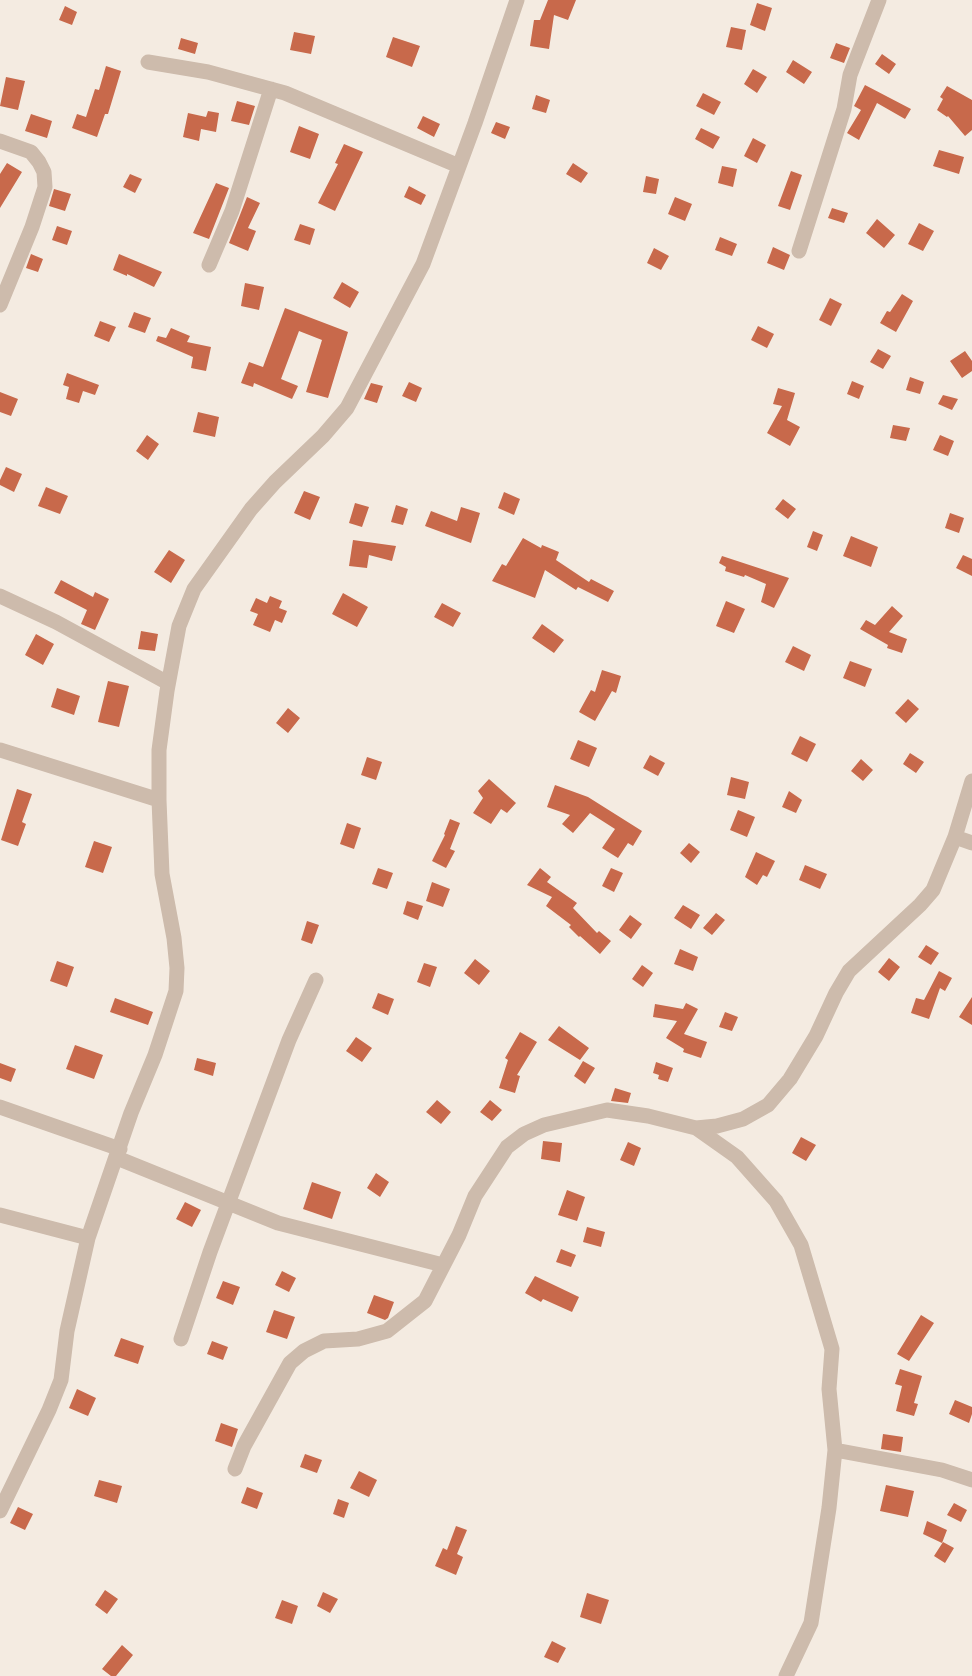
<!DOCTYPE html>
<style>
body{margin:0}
canvas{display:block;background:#f4ebe1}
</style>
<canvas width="972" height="1676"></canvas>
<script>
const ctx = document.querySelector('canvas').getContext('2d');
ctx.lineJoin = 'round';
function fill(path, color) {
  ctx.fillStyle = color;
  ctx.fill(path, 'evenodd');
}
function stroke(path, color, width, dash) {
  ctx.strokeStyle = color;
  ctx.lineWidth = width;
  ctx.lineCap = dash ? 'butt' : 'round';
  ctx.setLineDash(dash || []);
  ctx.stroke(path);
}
fill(new Path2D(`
 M548 0H576L568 20 554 15 549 49 530 46 534 20H540Z
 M757 3 772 8 765 31 750 25Z
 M65 6 77 12 72 25 59 20Z
 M731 27 746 30 742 50 726 47Z
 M294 32 315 36 311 54 290 50Z
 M393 37 420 46 412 67 386 57Z
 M181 38 198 43 195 54 178 49Z
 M836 43 850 48 844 63 830 58Z
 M882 54 896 64 889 74 875 64Z
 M793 60 812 72 804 84 786 72Z
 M106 66 121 71 108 114H105L97 137 72 128 77 114 86 117 95 89 99 90Z
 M753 69 767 77 757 93 744 84Z
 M6 77 25 81 18 110 0 106Z
 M865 85 911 109 905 119 877 103 859 140 847 133 861 110 854 106Z
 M947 86 972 100V130L965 136 948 116 947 117 937 110 943 99 940 97Z
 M703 93 721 102 714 115 696 106Z
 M536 95 550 100 546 113 532 109Z
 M237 101 255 106 249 125 231 121Z
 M208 111 219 113 216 132 201 129 199 141 183 137 188 113 206 117Z
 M31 114 52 121 47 138 25 131Z
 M423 116 440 124 434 137 417 128Z
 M496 122 510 127 505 139 491 133Z
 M299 126 319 134 310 159 290 152Z
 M701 128 720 137 713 149 695 139Z
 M753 138 766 145 757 163 744 156Z
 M344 144 363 152 335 211 318 203 338 164 335 163Z
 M939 150 964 157 959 174 933 166Z
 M7 163 22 172 0 208V174Z
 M573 163 588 173 581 183 566 174Z
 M722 166 737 169 733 187 718 183Z
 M791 171 802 175 790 210 778 206Z
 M130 174 142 179 135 193 123 187Z
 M646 176 659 179 656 194 643 192Z
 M216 183 229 188 209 239 193 233Z
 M409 186 426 195 421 205 404 197Z
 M54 189 71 194 65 211 49 206Z
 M247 197 260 203 248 228 256 231 248 251 229 243Z
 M675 197 692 204 685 221 668 214Z
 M832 208 848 213 844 223 828 218Z
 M877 219 895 235 884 248 866 233Z
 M919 223 934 231 923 251 908 244Z
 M300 224 315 229 310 245 294 240Z
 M57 226 72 231 67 245 52 240Z
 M720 237 737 244 732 256 715 250Z
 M773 247 790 255 784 270 767 263Z
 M654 248 669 256 661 270 647 263Z
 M31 254 43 259 38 272 26 268Z
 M119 254 162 272 154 287 127 274V276L113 270Z
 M342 282 359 292 350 308 333 298Z
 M245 283 264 287 259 310 241 306Z
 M902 294 913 301 896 332 880 323 887 311 890 312Z
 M830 298 842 304 831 326 819 320Z
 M285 308 348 332 328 398 306 392 322 340 299 331 281 379 298 386 292 399 254 383 253 387 241 383 249 362 263 367Z
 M134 312 151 318 145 333 128 327Z
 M100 321 116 327 109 342 94 336Z
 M758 326 774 334 767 348 751 340Z
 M171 328 190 336 187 342 211 347 206 371 191 368 193 357 156 341 158 336 166 338Z
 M878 349 891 356 883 369 870 362Z
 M965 351 972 361V371L962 378 950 361Z
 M67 373 99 385 95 395 83 391 79 403 66 399 69 387 63 385Z
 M910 377 924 382 920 394 906 390Z
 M852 381 864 386 859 399 847 394Z
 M409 382 422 388 416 402 402 396Z
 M371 383 383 386 377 403 364 399Z
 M778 388 795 393 787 420 800 427 790 446 767 433 782 406 773 404Z
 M0 392 18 399 11 416 0 412Z
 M943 395 958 399 952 410 938 404Z
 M198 412 219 417 215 437 193 432Z
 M893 425 910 428 906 441 890 438Z
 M147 435 159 444 148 460 136 451Z
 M940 435 954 441 948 456 933 450Z
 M6 467 22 474 14 492 0 485V480Z
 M46 487 68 496 60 514 38 506Z
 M304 491 320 497 310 520 294 513Z
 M504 492 520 499 514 515 498 508Z
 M783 499 796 509 788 519 775 509Z
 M355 503 369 507 362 527 349 523Z
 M396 505 408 509 403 525 391 522Z
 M461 507 480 513 471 543 425 526 431 511 457 521Z
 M950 513 964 518 959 533 945 528Z
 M813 531 823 535 817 551 807 547Z
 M851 536 878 547 871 567 843 556Z
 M523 538 541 548 542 545 559 552 556 560 589 582 591 579 614 591 608 602 578 587 576 590 545 570 535 598 492 581 502 564 506 566Z
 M353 540 396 546 392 561 369 555 367 568 349 566Z
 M169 550 185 560 171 583 154 572Z
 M963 555 972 559V576L956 568Z
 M722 556 789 578 774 608 761 602 766 584 745 575 744 577 725 571 726 567 719 563Z
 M61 580 93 597 95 592 109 599 95 630 81 624 87 610 54 593Z
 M343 593 368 607 357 627 332 614Z
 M270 596 282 601 279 608 287 611 282 623 275 620 270 632 253 625 258 614 250 611 256 598 267 603Z
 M726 601 745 609 734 633 716 626Z
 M442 603 461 613 453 627 434 617Z
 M892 606 903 616 889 632 907 639 902 653 887 648 888 645 860 629 866 620 875 625Z
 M542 624 564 640 554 653 532 638Z
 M141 631 158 634 155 651 138 649Z
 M36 634 54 644 43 665 25 655Z
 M793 646 811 655 804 671 785 662Z
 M850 661 872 669 865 687 843 678Z
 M602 670 621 676 616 693 612 691 595 721 579 712 591 690 595 692Z
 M108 681 129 686 119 727 98 722Z
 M57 688 80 696 74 715 51 707Z
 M908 699 919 709 906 723 895 713Z
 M288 708 300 718 288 733 276 723Z
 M800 736 816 744 807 762 791 754Z
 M578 740 597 748 589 767 570 759Z
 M910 753 924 762 916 773 903 764Z
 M650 755 665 763 658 776 643 768Z
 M367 757 382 762 376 780 361 775Z
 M861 759 873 770 863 781 851 771Z
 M731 777 749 782 745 799 727 795Z
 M489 779 516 803 507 813 501 809 491 824 473 813 483 798 478 791Z
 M555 785 588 797 642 831 633 846 628 843 618 858 602 848 615 829 590 813 573 833 562 824 570 815 547 807Z
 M17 789 32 794 22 822 26 824 18 846 1 840Z
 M789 791 802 800 796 813 782 807Z
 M738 810 755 817 747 837 730 830Z
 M450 819 460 823 450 849 455 851 446 868 432 861 445 835 444 834Z
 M347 823 361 828 354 849 340 844Z
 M94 841 112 847 103 873 85 867Z
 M689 843 700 852 691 863 680 853Z
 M756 852 775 861 767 877 763 875 757 885 745 877Z
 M805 865 827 874 820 889 799 880Z
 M378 868 393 873 387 889 372 884Z
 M540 868 551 877 547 882 577 903 573 908 597 933 599 931 611 941 600 954 580 936 579 937 569 927 571 925 546 906 552 897 527 885Z
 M611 868 623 873 614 892 602 886Z
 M432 882 450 889 443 907 426 901Z
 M407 901 423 906 418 920 403 914Z
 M683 905 700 915 691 929 674 918Z
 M716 913 725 920 712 935 703 928Z
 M630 915 642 924 631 939 619 930Z
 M307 921 319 925 312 944 301 940Z
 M926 945 939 953 931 965 918 957Z
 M680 949 698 957 693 971 674 964Z
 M889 958 900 967 889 981 878 972Z
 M475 959 490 971 479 985 464 973Z
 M57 961 74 967 67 987 50 981Z
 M424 963 437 967 430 987 417 982Z
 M642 965 653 973 643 987 632 979Z
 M939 971 952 978 945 991 940 988 929 1019 911 1013 916 998 924 1000Z
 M378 993 394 999 388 1015 372 1008Z
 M972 997V1025L959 1017Z
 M115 998 153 1012 148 1025 110 1012Z
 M686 1003 698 1009 684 1034 707 1042 701 1058 683 1052 684 1049 666 1038 677 1021 653 1017 655 1004 683 1009Z
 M725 1012 738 1017 732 1031 719 1027Z
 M559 1026 589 1048 580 1060 548 1040Z
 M520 1032 537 1042 517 1075 520 1076 515 1093 499 1088 508 1060 505 1058Z
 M356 1037 372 1048 362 1062 346 1051Z
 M75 1045 103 1055 94 1079 66 1069Z
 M197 1058 216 1063 213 1076 194 1070Z
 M583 1061 595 1068 585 1084 574 1076Z
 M656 1062 673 1068 668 1082 658 1079 659 1075 653 1073Z
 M0 1063 16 1069 11 1082 0 1078Z
 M615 1088 631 1093 628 1103 611 1101Z
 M437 1100 451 1112 441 1124 426 1112Z
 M490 1100 502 1110 492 1121 480 1112Z
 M801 1137 816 1145 806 1161 792 1153Z
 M543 1141 562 1143 560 1162 541 1159Z
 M628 1142 641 1148 634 1166 620 1160Z
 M376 1173 389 1182 380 1197 367 1188Z
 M312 1182 341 1192 332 1219 303 1209Z
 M567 1190 585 1197 577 1221 558 1215Z
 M185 1202 201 1210 192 1227 176 1219Z
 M587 1227 605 1232 601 1247 583 1242Z
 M561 1249 576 1255 571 1267 556 1262Z
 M282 1271 296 1278 289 1292 275 1285Z
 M535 1276 579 1297 572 1312 543 1299 541 1302 525 1293Z
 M223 1281 240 1287 233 1305 216 1298Z
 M374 1295 394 1302 388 1318 385 1320 367 1313Z
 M274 1310 295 1317 287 1339 266 1332Z
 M921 1315 934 1323 909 1361 897 1354Z
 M121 1338 144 1346 138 1364 114 1356Z
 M212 1341 228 1347 223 1360 207 1354Z
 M900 1369 922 1376 914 1403 918 1404 914 1416 896 1411 902 1386 895 1384Z
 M77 1389 96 1398 88 1416 69 1408Z
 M955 1400 972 1407V1414L969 1423 949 1414Z
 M221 1423 238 1429 232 1447 215 1441Z
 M883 1434 903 1437 901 1452 881 1449Z
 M305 1454 322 1460 317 1473 300 1467Z
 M359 1471 377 1480 369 1497 350 1488Z
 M99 1480 122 1486 117 1503 94 1496Z
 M886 1485 914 1491 908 1517 880 1511Z
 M247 1487 263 1493 257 1509 241 1503Z
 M338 1499 349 1503 344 1518 333 1514Z
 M954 1503 967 1510 961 1522 947 1515Z
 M18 1507 33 1514 25 1530 10 1523Z
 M927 1521 947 1530 942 1543 923 1534Z
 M456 1526 467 1530 457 1554 463 1557 456 1575 435 1566 443 1548 447 1550Z
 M943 1542 954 1548 945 1563 934 1556Z
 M105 1590 118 1599 107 1614 95 1605Z
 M323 1592 338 1599 330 1613 317 1606Z
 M587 1593 609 1600 601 1624 580 1617Z
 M282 1600 298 1606 292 1624 275 1618Z
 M552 1641 566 1648 558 1663 544 1657Z
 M122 1645 133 1655 116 1676H111L102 1669Z`), '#c8694b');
stroke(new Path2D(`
 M148 62 208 72 285 93 459 166
 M0 141 31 152 39 162 44 172 45 187 32 227 0 305
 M799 251 844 109 850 75 879 0
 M209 265 232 211 271 89
 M0 596 56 622 168 683
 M0 750 159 800
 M955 837 972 843
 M0 1107 120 1149
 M696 1128 737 1157 776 1201 801 1245 832 1349 829 1389 835 1450 829 1508 811 1623 786 1676
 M117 1158 278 1223 443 1265
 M0 1215 88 1238
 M181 1339 210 1252 289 1040 316 980
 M835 1450 942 1470 972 1480
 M235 1469 244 1446 290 1363 304 1351 324 1341 358 1339 387 1331 425 1301 459 1235 475 1196 507 1147 524 1134 544 1125 607 1110 648 1116 696 1128 717 1126 743 1119 768 1105 790 1079 816 1036 836 993 849 971 920 905 933 890 955 837 972 781
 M0 1511 49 1410 61 1380 67 1331 88 1238 131 1113 155 1055 176 991 177 968 174 938 162 874 159 800V750L167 691 179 626 194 589 251 509 275 482 323 436 347 408 423 264 475 123 517 0`), '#cdbbac', 15);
</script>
